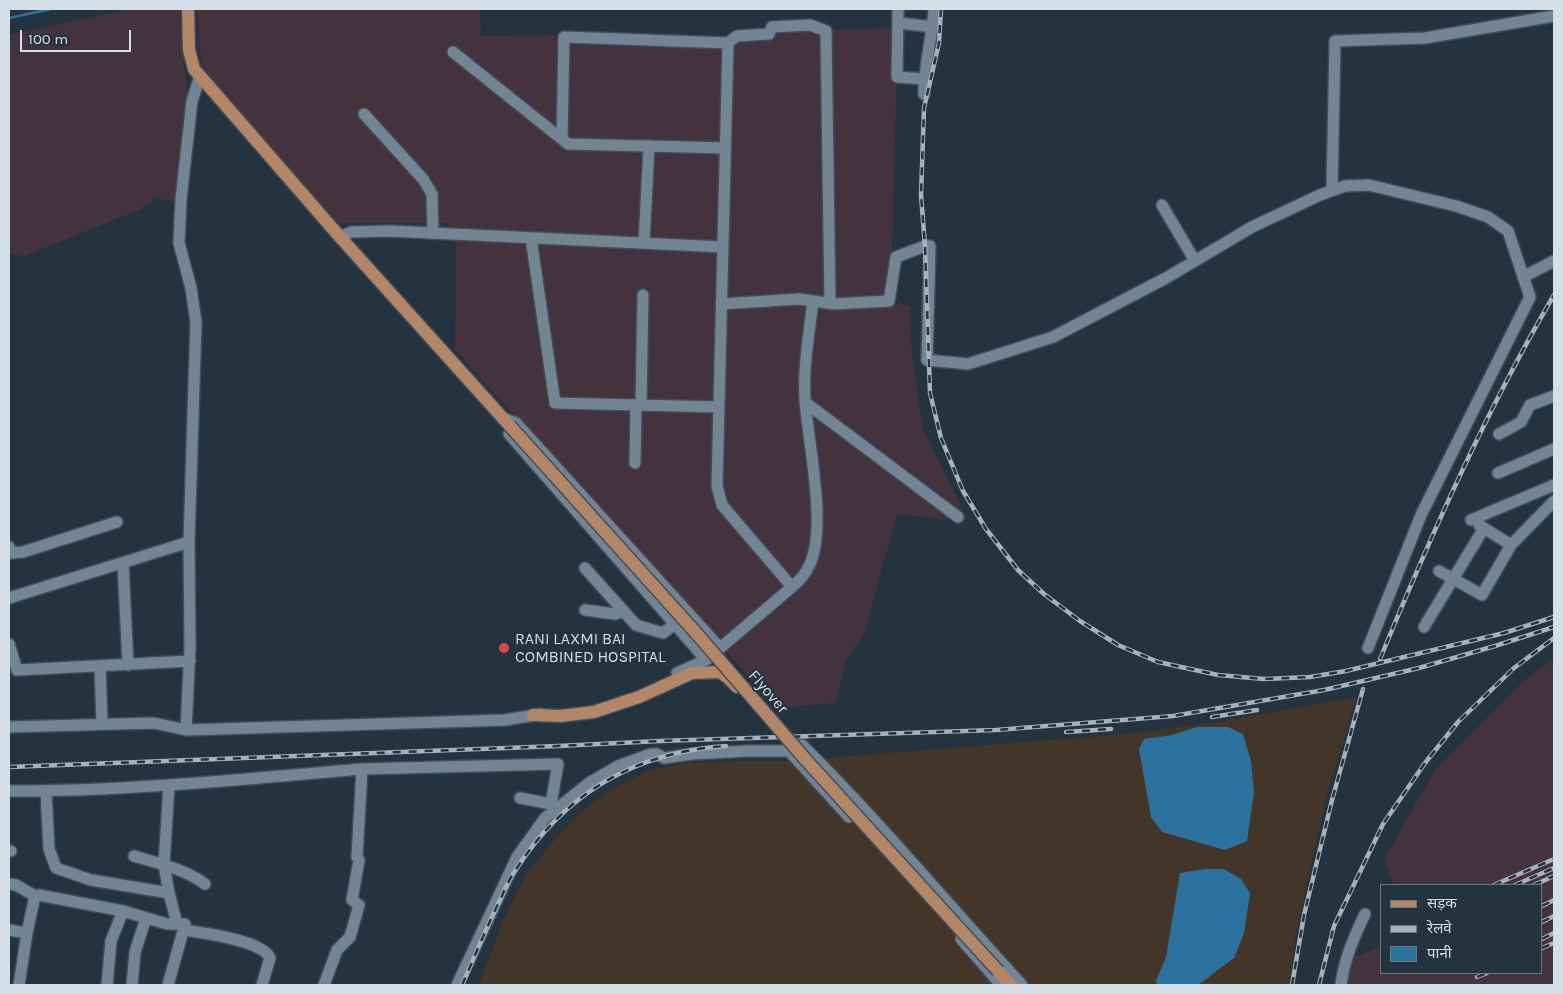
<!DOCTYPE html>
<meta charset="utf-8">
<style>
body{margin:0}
#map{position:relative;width:1563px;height:994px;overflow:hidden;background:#23333f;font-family:Karla,"Noto Sans Devanagari",sans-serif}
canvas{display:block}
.frame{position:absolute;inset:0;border:10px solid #d5dfe7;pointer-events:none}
.legend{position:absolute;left:1380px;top:884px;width:162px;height:90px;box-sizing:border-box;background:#23333f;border:1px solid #6a7882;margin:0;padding:6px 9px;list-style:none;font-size:15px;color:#d5dfe7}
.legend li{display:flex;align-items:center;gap:10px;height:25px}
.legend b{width:25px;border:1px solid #6a7882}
.scale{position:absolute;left:20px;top:30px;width:111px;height:22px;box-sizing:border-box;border:2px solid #d5dfe7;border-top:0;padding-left:6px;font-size:15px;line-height:18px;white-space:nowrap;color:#d5dfe7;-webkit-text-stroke:4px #23333f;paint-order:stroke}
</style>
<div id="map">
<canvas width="1563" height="994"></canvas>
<div class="frame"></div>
<ul class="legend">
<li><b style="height:6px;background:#b38666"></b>सड़क</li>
<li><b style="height:6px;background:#a7b3bc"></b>रेलवे</li>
<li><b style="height:14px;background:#2b729f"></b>पानी</li>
</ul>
<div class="scale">100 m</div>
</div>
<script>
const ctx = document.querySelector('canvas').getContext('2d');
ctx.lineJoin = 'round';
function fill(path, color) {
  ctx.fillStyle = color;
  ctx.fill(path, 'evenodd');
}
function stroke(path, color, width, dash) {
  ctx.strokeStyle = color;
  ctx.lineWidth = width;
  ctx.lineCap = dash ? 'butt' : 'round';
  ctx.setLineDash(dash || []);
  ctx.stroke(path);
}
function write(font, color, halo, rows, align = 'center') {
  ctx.font = font + ' Karla,sans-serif';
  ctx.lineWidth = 4;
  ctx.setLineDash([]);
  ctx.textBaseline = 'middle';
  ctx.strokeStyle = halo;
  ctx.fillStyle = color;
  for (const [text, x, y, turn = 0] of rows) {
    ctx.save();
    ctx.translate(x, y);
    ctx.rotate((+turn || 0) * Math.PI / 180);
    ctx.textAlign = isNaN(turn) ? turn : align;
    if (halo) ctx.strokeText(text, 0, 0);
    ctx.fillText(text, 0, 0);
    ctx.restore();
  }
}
fill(new Path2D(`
 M1357 697 1327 795 1297 929 1289 985H479L504 918 528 871 573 819 609 791 648 771 686 763 737 761H786L1127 734 1212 723Z`), '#443529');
fill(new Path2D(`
 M128 9H180L182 52 188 91 175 202 156 198 141 209 24 256 9 254V35Z
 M197 9H480L481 36 553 35 573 45 722 49 739 32 898 28 892 254V303L910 306 912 354 923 428 966 516 959 521 897 514 864 635 846 660 836 703 777 708 455 350 456 246 448 223H337L220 90 201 65Z
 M1554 658V985H1344L1347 960 1382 946V973H1542V885H1394L1384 859 1435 770 1525 680Z`), '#44323c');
fill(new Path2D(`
 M1197 727H1228L1243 734 1251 761 1254 792 1247 841 1225 850 1162 832 1151 817 1139 749 1144 739 1172 735Z
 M1205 869H1224L1241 879 1250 893 1244 933 1234 958 1198 985H1157L1156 981 1166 957 1180 873Z`), '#2b729f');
stroke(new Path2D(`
 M9 18 51 9`), '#2b729f', 2.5);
const minor = new Path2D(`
 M898 9 897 77 924 79
 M899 23 933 27
 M728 43 717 486 722 505 792 587
 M453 52 568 144 725 148
 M924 94C924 66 932 38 934 9
 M364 114 423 179 432 194 433 233
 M562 139 564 37 728 43 737 36 769 34 772 27 810 25 826 31 830 303
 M1332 190 1335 41 1425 38 1554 16
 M1162 205 1195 261
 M340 237 351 232 390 231 723 247
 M531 238 555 403 718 407
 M644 243 649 146
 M1523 277 1554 261
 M721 304 799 299 834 304 889 301 896 257 925 246H930L927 360 968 364 1053 337 1166 278 1252 227 1320 195 1345 186 1369 185 1456 206 1488 217 1508 231 1530 297 1421 515 1368 648
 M806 403 958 517
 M641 405 643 295
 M503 418 516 423 720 648
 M509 434 706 660
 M1499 434 1521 422 1530 405 1554 396
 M635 463 636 405
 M1498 473 1554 449
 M1471 520 1554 485
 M1479 525 1511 545
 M9 547 12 553 23 552 117 522
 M123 563 128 665
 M585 568 636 625 663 633 675 624
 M1439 571 1482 595 1511 545 1554 501
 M9 598 189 542
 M585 610 615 614 624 611
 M1424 627 1484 528
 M9 644 17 670 190 661
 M100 666 102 724
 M677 673 706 660 792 587C799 581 805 575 809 566 828 529 808 443 805 400 803 367 809 334 813 301
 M9 727 154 723 186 730 505 720 541 714
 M186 730 190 648 189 542 196 322 191 288 179 243 181 199 192 101 200 76
 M169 785 164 865 169 893 177 924
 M9 791C127 791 245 779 362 769
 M46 791 49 849 56 868 91 880 169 893
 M849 817 789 751 791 748 802 745C879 821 949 906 1022 985
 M9 851H11
 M134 856C157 863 185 869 205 884
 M9 884 16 885 35 896 27 933 9 930
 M39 895 123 911 167 924H185L168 985
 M184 930C203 933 262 940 270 958L262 985
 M961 939 1001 985
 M19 985 27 933
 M107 985 111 941 123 911
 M132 985 135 952 146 918
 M324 985 337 950 350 937 359 905 352 900 359 860 357 857 362 769 558 764 551 804 520 798
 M457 985 517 857 545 818 589 783 618 766 651 754H657L664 758 692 754 747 751H789
 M1341 985C1344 960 1354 937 1365 914`);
const major = new Path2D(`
 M188 9 189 50 194 69 340 237 510 426
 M533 715 560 716 594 712 639 697 692 673 720 672 727 677 737 687
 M998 971 1011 985`);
stroke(minor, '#404e58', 14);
stroke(major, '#404e58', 15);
stroke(minor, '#738594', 11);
stroke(major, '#b38666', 12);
const rail = new Path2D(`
 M941 9 939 43 924 108 921 195 925 246 930 393 941 438 963 491 986 529 1018 570 1044 594 1080 621 1118 645 1158 662 1218 675 1264 679 1310 677 1346 671 1504 633 1554 617
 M1380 659C1431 535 1486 411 1554 295
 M1212 717 1257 710
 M1066 732 1111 729
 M9 767 558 746 660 741 996 730 1173 716 1324 690 1419 668 1495 646 1554 627
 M1494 885 1554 859
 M1515 885 1554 868
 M1534 885 1554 876
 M1542 906 1554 900
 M1542 922 1554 916
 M1542 939 1554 933
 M1542 948 1554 943
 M1477 977 1487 973
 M462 985C475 956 487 926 501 898 505 889 509 879 515 871 564 794 635 752 726 746
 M1292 985 1304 915 1332 800 1363 689
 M1319 985 1334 926 1383 824 1425 763 1458 722 1514 668 1554 638`);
stroke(rail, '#a7b3bc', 4.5);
stroke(rail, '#23333f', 2.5, [8]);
const majorBridge = new Path2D(`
 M510 426 697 634 806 760 998 971`);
stroke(majorBridge, '#404e58', 15, []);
stroke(majorBridge, '#b38666', 12);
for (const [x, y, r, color] of [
 [504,648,6,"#e0444e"]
]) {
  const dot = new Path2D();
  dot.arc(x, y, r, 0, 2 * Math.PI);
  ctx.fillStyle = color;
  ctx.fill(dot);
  stroke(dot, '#23333f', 2);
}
write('16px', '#d5dfe7', '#23333f', [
 ["RANI LAXMI BAI",515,639],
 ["COMBINED HOSPITAL",515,657]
], 'left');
write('16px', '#d5dfe7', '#23333f', [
 ["Flyover",768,692,49]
]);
</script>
